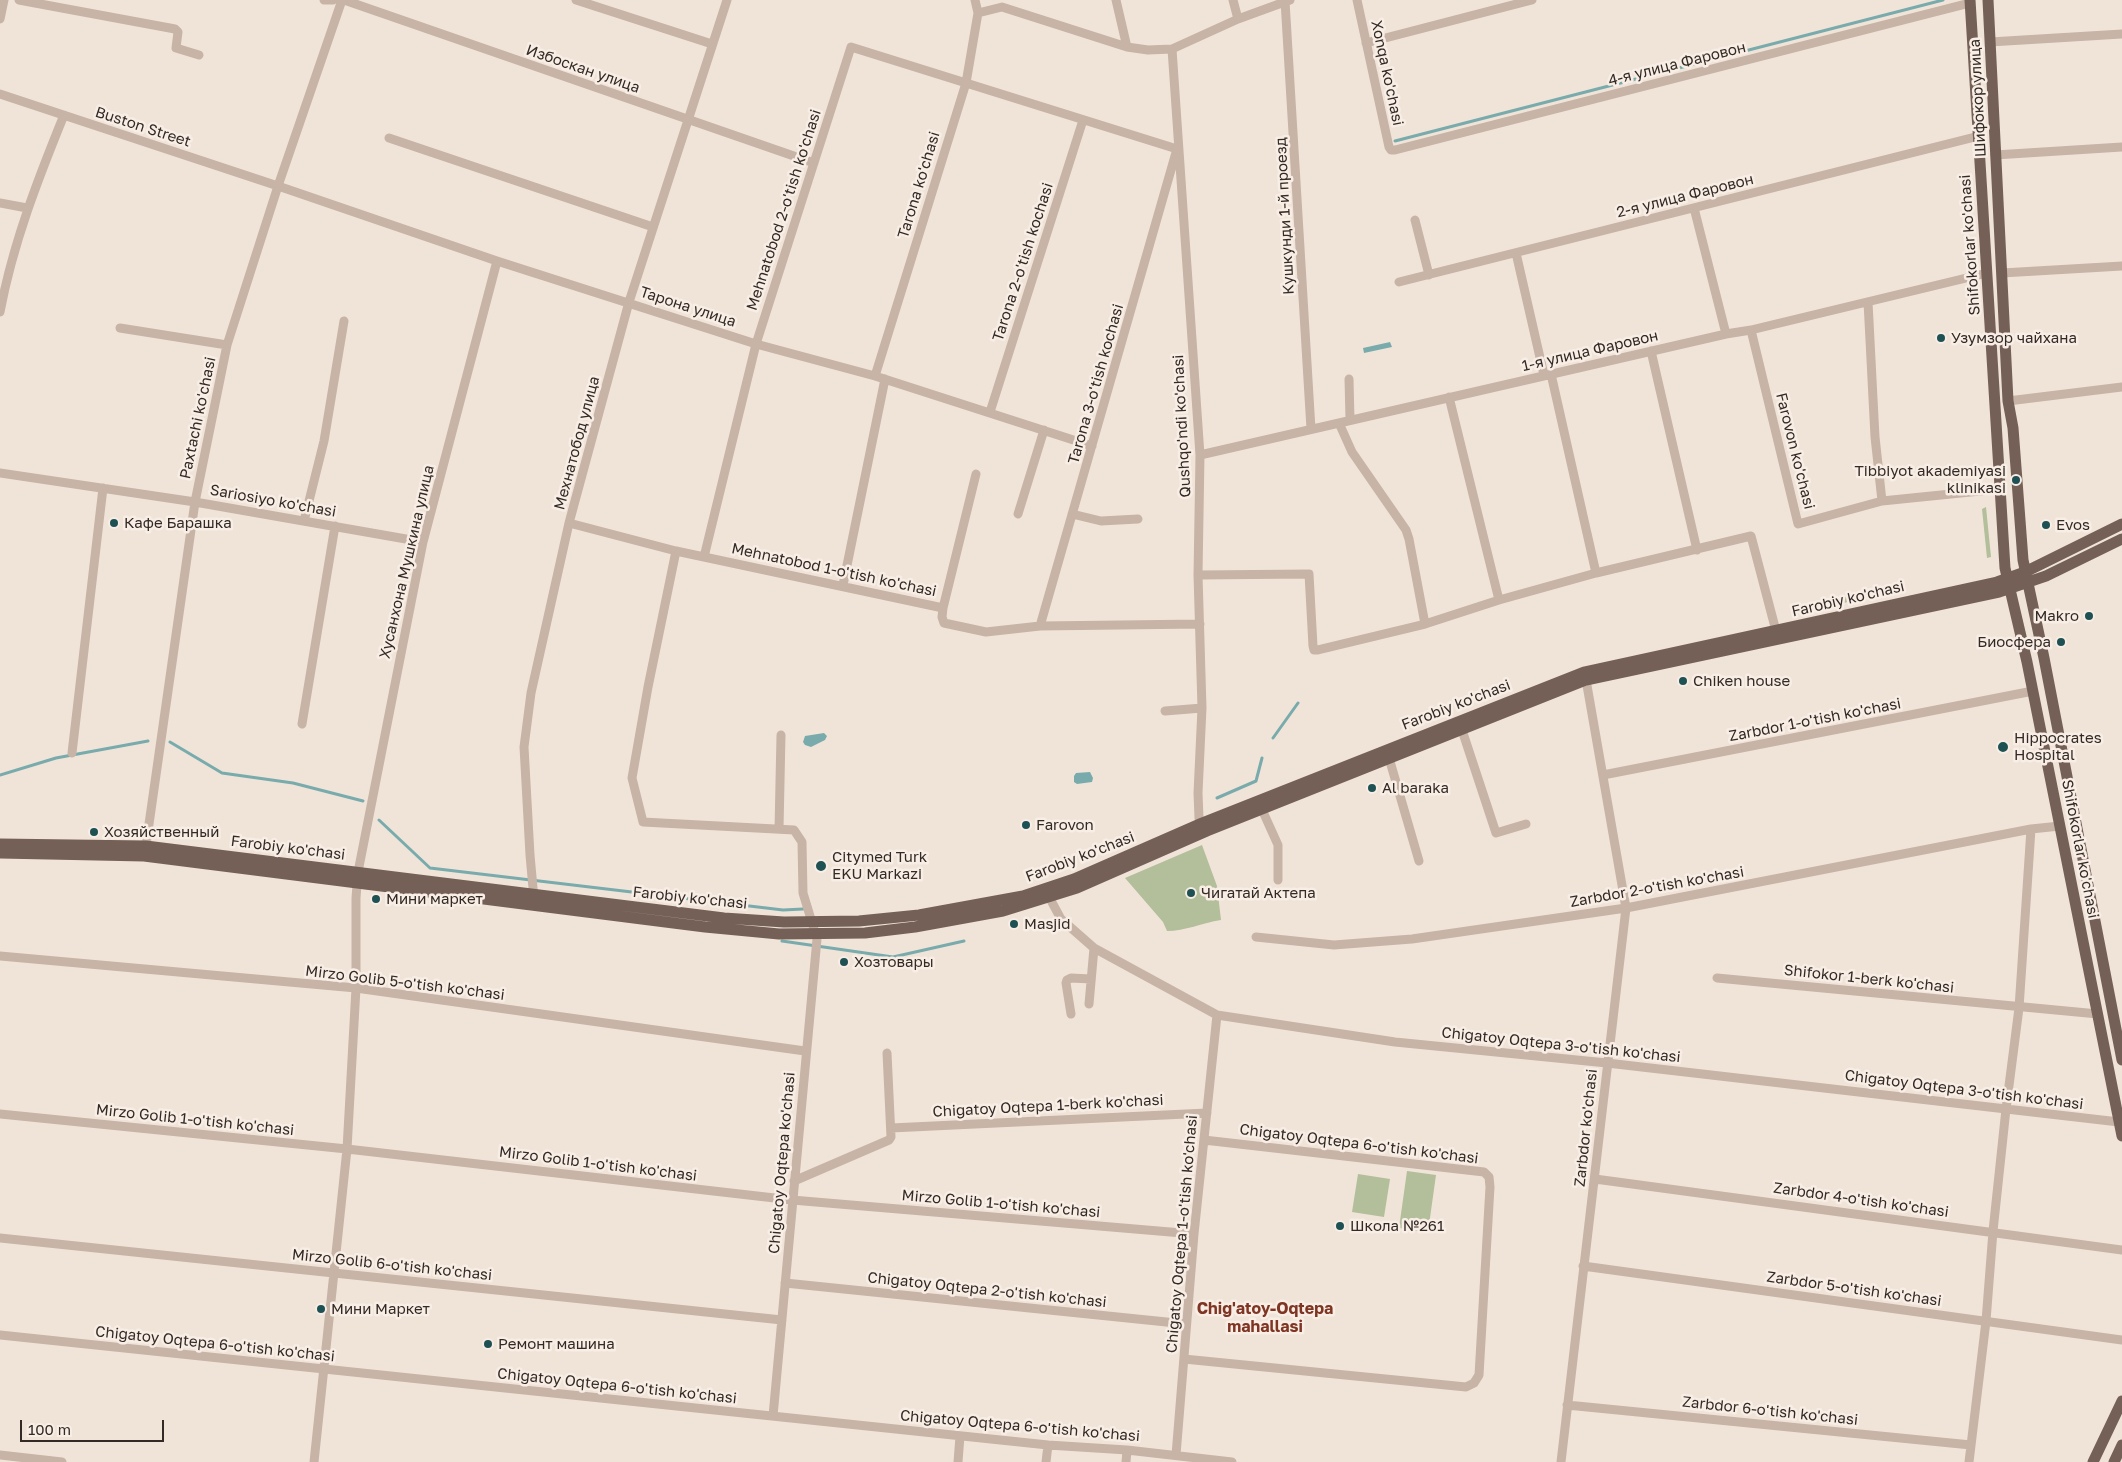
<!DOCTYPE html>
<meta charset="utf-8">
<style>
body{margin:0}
#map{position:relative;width:2122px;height:1462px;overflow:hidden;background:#f0e4d9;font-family:"Golos Text",sans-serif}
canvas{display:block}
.scale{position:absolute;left:20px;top:1420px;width:144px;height:22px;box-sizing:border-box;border:2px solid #332a26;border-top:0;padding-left:6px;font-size:15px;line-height:18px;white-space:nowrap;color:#332a26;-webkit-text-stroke:4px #f8eee5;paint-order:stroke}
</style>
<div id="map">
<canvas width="2122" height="1462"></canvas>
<div class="scale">100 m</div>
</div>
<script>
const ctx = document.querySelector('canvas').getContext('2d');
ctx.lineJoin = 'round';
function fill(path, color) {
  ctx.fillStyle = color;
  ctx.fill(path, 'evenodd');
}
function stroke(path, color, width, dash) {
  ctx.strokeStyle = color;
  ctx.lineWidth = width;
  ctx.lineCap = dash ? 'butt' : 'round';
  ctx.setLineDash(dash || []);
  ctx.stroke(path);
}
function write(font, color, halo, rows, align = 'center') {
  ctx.font = font + ' "Golos Text",sans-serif';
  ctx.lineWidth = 5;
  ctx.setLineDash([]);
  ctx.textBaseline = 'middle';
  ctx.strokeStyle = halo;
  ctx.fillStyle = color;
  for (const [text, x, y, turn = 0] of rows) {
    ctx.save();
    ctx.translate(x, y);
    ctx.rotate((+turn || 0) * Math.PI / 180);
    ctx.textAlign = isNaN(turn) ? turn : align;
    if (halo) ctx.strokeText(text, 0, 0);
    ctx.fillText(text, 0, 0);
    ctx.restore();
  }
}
fill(new Path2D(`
 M1986 507 1991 557 1987 558 1982 509Z
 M1891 588 1897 591 1821 608 1827 601Z
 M1202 845 1217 886 1221 920C1202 923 1185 931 1167 931L1163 922 1125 878Z
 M1407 1171 1436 1175 1428 1232 1399 1228Z
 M1358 1174 1390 1179 1384 1217 1352 1212Z`), '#b3be9a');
fill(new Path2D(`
 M1390 342 1392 347 1364 353 1363 348Z
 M824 733 827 736 825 740 811 747 805 745 803 742 805 736Z
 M1090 772 1093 778 1092 782 1077 784 1074 782V776L1076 773Z`), '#79abac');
stroke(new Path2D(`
 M1395 141 1943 0
 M1273 738 1298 703
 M170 742 222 773 293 783 363 801
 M0 775 56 758 148 741
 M1217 798 1256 781 1262 758
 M379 820 430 868 783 910 803 909
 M782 941 893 957 964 941`), '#79abac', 3);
stroke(new Path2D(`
 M19 0 175 29 178 32 176 48 199 55
 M324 0H333
 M344 0 814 163
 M576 0 712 44
 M1116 0 1127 47
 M1233 0 1238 19
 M1357 0 1389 147 1391 150H1395L1970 3
 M1285 1 1311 429
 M978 13 1002 7 1127 47 1148 50 1172 49 1238 19 1290 0
 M0 19 4 0
 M1990 42 2122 34
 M1366 43 1532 0
 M1172 49 1200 455 1198 575 1202 708 1198 793 1199 818 1204 827
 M0 94 278 186 497 261 756 344 875 376 1092 446
 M389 138 653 227
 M1995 155 2122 147
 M0 203 27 208
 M1694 208 1726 334
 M1415 220 1429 275
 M1516 253 1544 375
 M2002 273 2122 266
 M1399 282 1979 136
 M1868 302 1875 437 1882 501
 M0 312C13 243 38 179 64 115
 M120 328 227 345
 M1751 330 1798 524 1882 501 2000 489
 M1651 351 1697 550
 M1551 374 1596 573
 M875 376 966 83 978 13 975 0
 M1349 379 1350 420
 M1449 397 1499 600
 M2008 401 2122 387
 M990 412 1083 120
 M1339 423 1352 452 1406 530 1409 539 1425 624
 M1200 455 1726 334 1751 330 1987 273
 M0 473 195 502 423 542
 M976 474 943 608 942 617 944 623 986 632 1040 626 1200 624
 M1018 514 1044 430
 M1072 514 1101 521 1138 519
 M304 521 324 441 344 321
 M569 523 676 551 943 608
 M676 551 648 687 632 778 643 822 794 830 802 842 803 893 817 939 773 1416
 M704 557 756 344 851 47 1177 149 1040 626
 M1198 575 1309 574 1313 646 1314 650H1317L1425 624 1499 600 1596 573 1751 536 1776 631
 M843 585 885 379
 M1165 711 1202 708
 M302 724 335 526
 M1460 724 1496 833 1526 824
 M72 753 103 488
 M1389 758 1419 861
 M1603 775 2033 691
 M1262 805 1264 814 1278 845V880
 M779 829 781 735
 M145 852 195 502 227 345 278 186 342 0
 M1046 891 1061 919 1094 948 1217 1015 1395 1042 1607 1063 2119 1122
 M534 899 530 855 524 747 531 693 569 523 629 302 727 0
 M1256 937 1334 945 1412 939 1626 908 2031 829 2060 826
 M0 956 356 988 805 1051
 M1717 978 2098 1014
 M1089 1004 1094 948
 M1071 1014 1066 983 1067 980 1071 978 1091 979
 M0 1114 347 1149 792 1200 1194 1234
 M891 1128 1207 1113
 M1595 1179 2122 1250
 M794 1181 889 1140 891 1137 887 1053
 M0 1238 782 1320
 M1583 1266 2122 1340
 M785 1283 1186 1324
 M0 1335 1048 1445 1127 1450 1232 1462
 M1184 1359 1466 1387 1474 1383 1479 1375 1490 1187 1489 1177 1484 1172 1204 1140
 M1567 1405 1971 1445
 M0 1455 62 1462
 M1176 1455 1194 1234 1217 1015
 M314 1462 347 1149 356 988V898L358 872 423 542 497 261
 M958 1462 960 1436
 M1046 1462 1048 1445
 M1126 1462 1127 1450
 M1561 1462 1626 908 1585 674
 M1969 1462 1986 1321 1993 1231 2006 1109 2019 1008 2031 829`), '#c7b4a6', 9);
stroke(new Path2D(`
 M1970 0 2005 568 2027 662 2122 1136
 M1988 0 2008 401 2013 428 2023 560 2044 658 2122 1060
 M0 844 146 846 724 918 784 922 859 921 919 915 1023 896 1074 879 1202 823 1584 672 1997 582 2025 572 2122 524
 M0 853 144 856 705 927 779 934 865 933 915 927 1003 911 1077 888 1207 831 1586 680 1999 592 2046 576 2122 539
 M2093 1462 2122 1401
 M2114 1462 2122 1445`), '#756058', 11);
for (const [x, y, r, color] of [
 [1941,338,5,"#1e5153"],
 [2016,480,5,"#1e5153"],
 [114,523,5,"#1e5153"],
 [2046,525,5,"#1e5153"],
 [2089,616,5,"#1e5153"],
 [2061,642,5,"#1e5153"],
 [1683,681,5,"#1e5153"],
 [2003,747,6,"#1e5153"],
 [1372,788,5,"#1e5153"],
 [1026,825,5,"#1e5153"],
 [94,832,5,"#1e5153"],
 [821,866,6,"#1e5153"],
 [1191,893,5,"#1e5153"],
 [376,899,5,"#1e5153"],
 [1014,924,5,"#1e5153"],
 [844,962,5,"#1e5153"],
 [1340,1226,5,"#1e5153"],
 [321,1309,5,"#1e5153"],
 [488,1344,5,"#1e5153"]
]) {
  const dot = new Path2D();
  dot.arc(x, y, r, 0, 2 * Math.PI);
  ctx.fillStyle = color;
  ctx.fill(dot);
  stroke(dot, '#f8eee5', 2);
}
write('15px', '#332a26', '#f8eee5', [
 ["4-я улица Фаровон",1677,64,-14],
 ["Избоскан улица",583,69,19],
 ["Xonqa ko'chasi",1387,73,78],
 ["Шифокор улица",1978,98,-93],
 ["Buston Street",143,127,18],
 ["Tarona ko'chasi",919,185,-73],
 ["2-я улица Фаровон",1685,196,-14],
 ["Mehnatobod 2-o'tish ko'chasi",784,210,-72],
 ["Кушкунди 1-й проезд",1285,216,-93],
 ["Shifokorlar ko'chasi",1970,245,-94],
 ["Tarona 2-o'tish kochasi",1023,262,-72],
 ["Тарона улица",688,307,18],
 ["1-я улица Фаровон",1590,351,-13],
 ["Tarona 3-o'tish kochasi",1096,384,-74],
 ["Paxtachi ko'chasi",198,418,-78],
 ["Qushqo'ndi ko'chasi",1182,426,-93],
 ["Мехнатобод улица",577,443,-75],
 ["Farovon ko'chasi",1795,451,76],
 ["Sariosiyo ko'chasi",273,501,10],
 ["Хусанхона Мушкина улица",407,562,-77],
 ["Mehnatobod 1-o'tish ko'chasi",834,570,12],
 ["Farobiy ko'chasi",1848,599,-13],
 ["Farobiy ko'chasi",1456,705,-21],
 ["Zarbdor 1-o'tish ko'chasi",1815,720,-11],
 ["Farobiy ko'chasi",288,848,7],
 ["Shifokorlar ko'chasi",2080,849,79],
 ["Farobiy ko'chasi",1080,857,-21],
 ["Zarbdor 2-o'tish ko'chasi",1657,887,-10],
 ["Farobiy ko'chasi",690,898,6],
 ["Shifokor 1-berk ko'chasi",1869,979,6],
 ["Mirzo Golib 5-o'tish ko'chasi",405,983,7],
 ["Chigatoy Oqtepa 3-o'tish ko'chasi",1561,1045,6],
 ["Chigatoy Oqtepa 3-o'tish ko'chasi",1964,1090,7],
 ["Chigatoy Oqtepa 1-berk ko'chasi",1048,1106,-3],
 ["Mirzo Golib 1-o'tish ko'chasi",195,1120,6],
 ["Zarbdor ko'chasi",1586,1128,-84],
 ["Chigatoy Oqtepa 6-o'tish ko'chasi",1359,1144,7],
 ["Chigatoy Oqtepa ko'chasi",782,1163,-85],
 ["Mirzo Golib 1-o'tish ko'chasi",598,1164,7],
 ["Zarbdor 4-o'tish ko'chasi",1861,1200,8],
 ["Mirzo Golib 1-o'tish ko'chasi",1001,1204,5],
 ["Chigatoy Oqtepa 1-o'tish ko'chasi",1182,1234,-85],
 ["Mirzo Golib 6-o'tish ko'chasi",392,1265,6],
 ["Zarbdor 5-o'tish ko'chasi",1854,1289,8],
 ["Chigatoy Oqtepa 2-o'tish ko'chasi",987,1290,6],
 ["Chigatoy Oqtepa 6-o'tish ko'chasi",215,1344,6],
 ["Chigatoy Oqtepa 6-o'tish ko'chasi",617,1386,6],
 ["Zarbdor 6-o'tish ko'chasi",1770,1411,6],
 ["Chigatoy Oqtepa 6-o'tish ko'chasi",1020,1426,5]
]);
write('15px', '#332a26', '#f8eee5', [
 ["Узумзор чайхана",1951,338],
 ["Tibbiyot akademiyasi",2006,471,"right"],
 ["klinikasi",2006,488,"right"],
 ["Кафе Барашка",124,523],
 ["Evos",2056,525],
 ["Makro",2079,616,"right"],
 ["Биосфера",2051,642,"right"],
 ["Chiken house",1693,681],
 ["Hippocrates",2014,738],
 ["Hospital",2014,755],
 ["Al baraka",1382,788],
 ["Farovon",1036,825],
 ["Хозяйственный",104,832],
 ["Citymed Turk",832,857],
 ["EKU Markazi",832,874],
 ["Чигатай Актепа",1201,893],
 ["Мини маркет",386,899],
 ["Masjid",1024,924],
 ["Хозтовары",854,962],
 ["Школа №261",1350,1226],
 ["Мини Маркет",331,1309],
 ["Ремонт машина",498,1344]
], 'left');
write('bold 16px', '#7f3523', '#f8eee5', [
 ["Chig'atoy-Oqtepa",1265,1309],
 ["mahallasi",1265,1327]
]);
</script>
